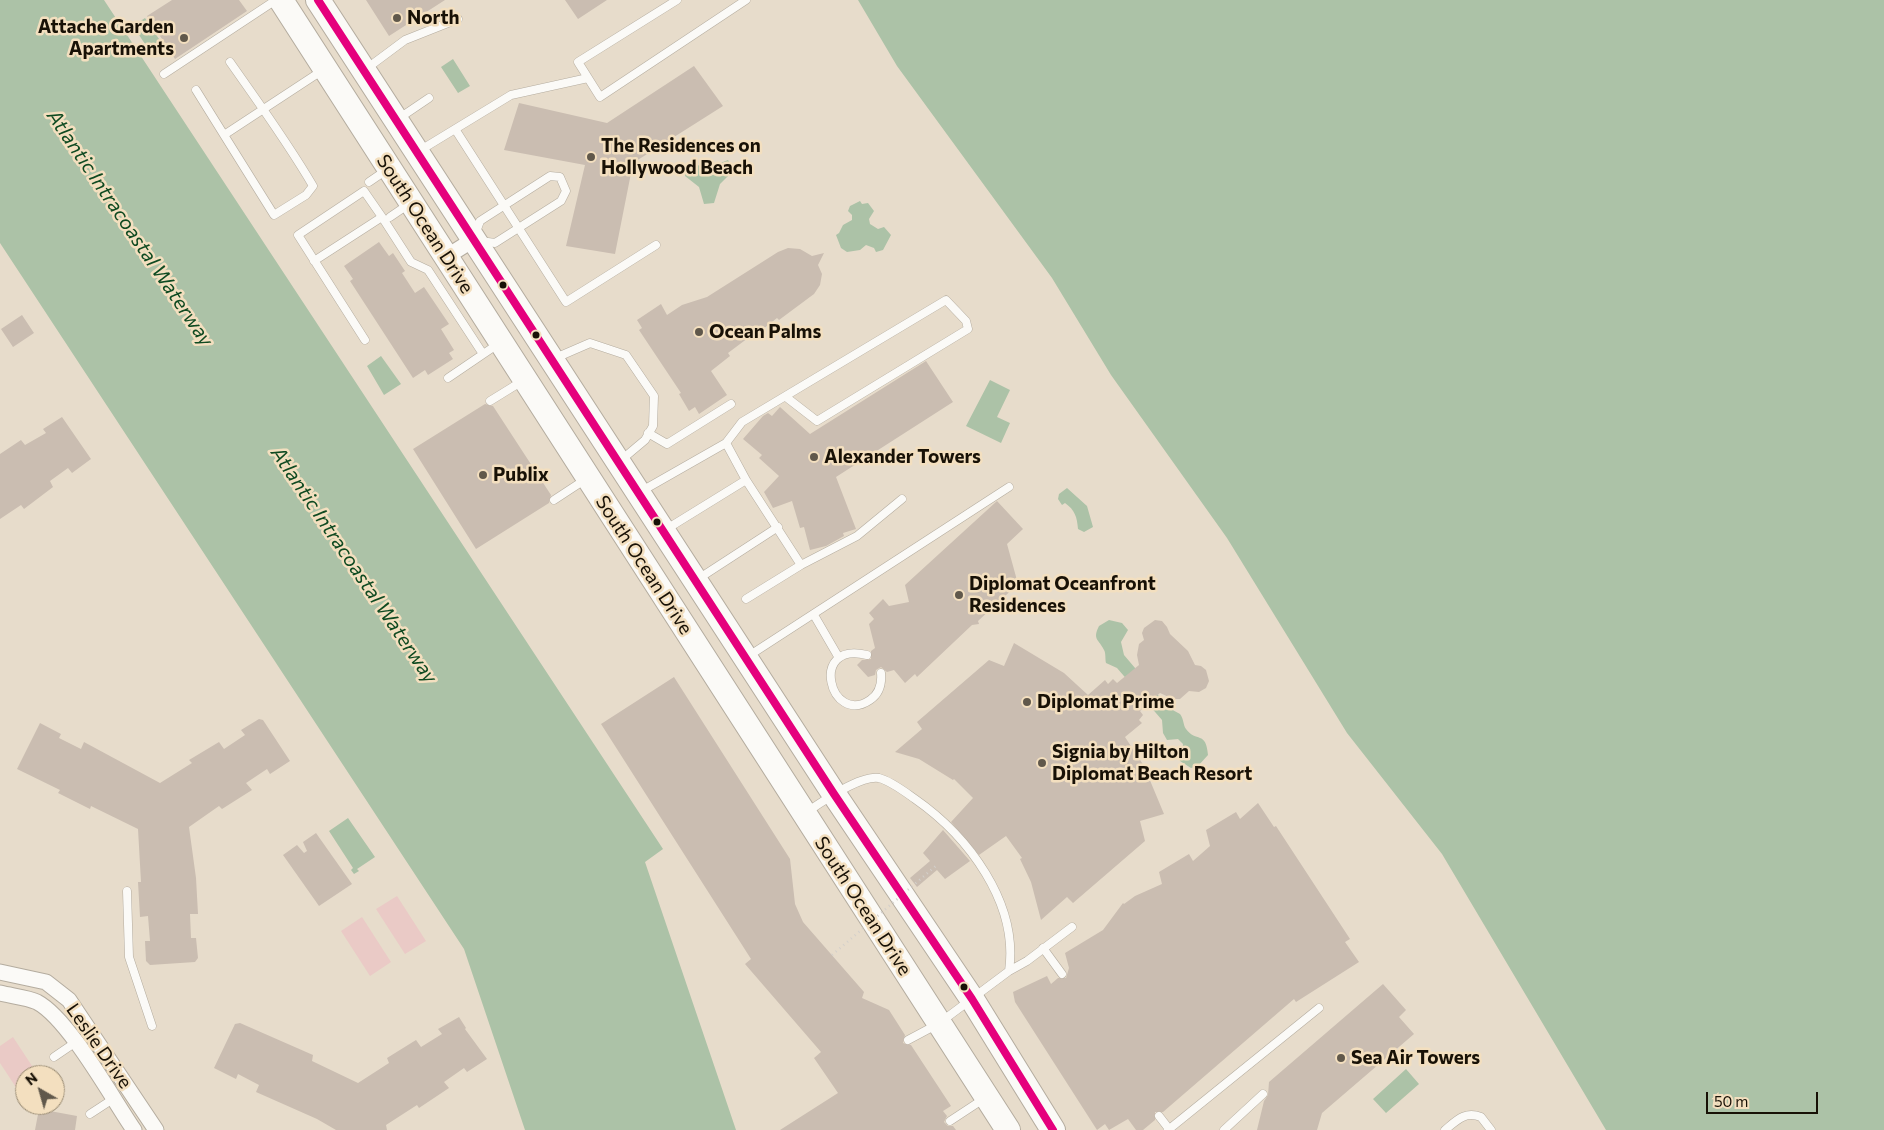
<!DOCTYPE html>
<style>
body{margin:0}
#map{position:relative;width:1884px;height:1130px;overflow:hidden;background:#e7dccb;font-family:Commissioner,sans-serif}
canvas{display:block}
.north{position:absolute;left:15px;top:1065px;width:50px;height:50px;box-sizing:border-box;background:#f3dfbf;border:1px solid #9b8d75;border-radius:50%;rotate:322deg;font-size:14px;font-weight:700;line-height:20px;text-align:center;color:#181106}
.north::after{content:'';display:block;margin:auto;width:18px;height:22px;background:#60584b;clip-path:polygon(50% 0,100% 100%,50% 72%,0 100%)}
.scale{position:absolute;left:1706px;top:1092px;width:112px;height:22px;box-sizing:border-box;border:2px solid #181106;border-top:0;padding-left:6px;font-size:15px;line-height:18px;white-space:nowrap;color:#181106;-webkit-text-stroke:4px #f3dfbf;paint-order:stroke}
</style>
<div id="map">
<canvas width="1884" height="1130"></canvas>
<div class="north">N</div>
<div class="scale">50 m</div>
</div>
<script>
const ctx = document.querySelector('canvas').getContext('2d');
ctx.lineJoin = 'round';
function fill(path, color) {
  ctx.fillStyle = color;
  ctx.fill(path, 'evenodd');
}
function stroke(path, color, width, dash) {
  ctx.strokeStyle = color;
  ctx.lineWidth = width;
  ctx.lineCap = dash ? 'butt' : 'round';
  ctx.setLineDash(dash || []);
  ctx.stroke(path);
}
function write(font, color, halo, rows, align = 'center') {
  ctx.font = font + ' Commissioner,sans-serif';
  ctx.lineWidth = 5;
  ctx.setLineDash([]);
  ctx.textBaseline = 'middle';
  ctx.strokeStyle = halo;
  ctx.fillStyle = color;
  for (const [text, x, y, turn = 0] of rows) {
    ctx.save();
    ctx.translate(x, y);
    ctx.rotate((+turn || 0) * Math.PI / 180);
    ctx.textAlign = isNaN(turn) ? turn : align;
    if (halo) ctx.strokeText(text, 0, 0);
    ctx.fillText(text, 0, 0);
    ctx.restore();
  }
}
fill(new Path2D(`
 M397 896 426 941 405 954 376 909Z
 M362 917 391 962 370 976 341 931Z
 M13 1037 38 1075H25V1093L21 1095 0 1063V1046Z`), '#eacac6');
fill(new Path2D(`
 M0 0H104L663 849 645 862 736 1130H525L464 949 0 243Z
 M858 0H1884V1130H1606L1442 854 1347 733 1227 538 1111 375 1052 278 897 66Z
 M145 18 161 42 149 50 133 26Z
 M453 59 470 86 458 93 441 67Z
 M728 160 734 170 720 184 714 203 704 204 699 187 685 176 686 167 690 165 713 166Z
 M860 201 862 204 868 203 874 211 869 219 870 224 878 229 884 227 891 235 883 250 876 252 874 248 866 245 860 250 847 252 841 248 836 235 839 233 843 225 852 220V215L848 211 850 206Z
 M381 356 401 384 384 395 367 366Z
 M990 380 1010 390 997 417 1010 423 1001 443 966 426Z
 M1067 488 1087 506 1093 527 1084 532 1078 529C1077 517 1075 510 1065 503L1062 505 1058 499 1059 494Z
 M1109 620 1122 623 1128 630 1121 642 1124 655 1169 708 1180 714C1184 719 1183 725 1186 729 1196 743 1206 730 1208 755L1198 766 1191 768 1180 761 1179 756 1182 752 1183 744 1178 739 1167 740 1163 733 1162 720 1117 668 1106 663C1105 659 1106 653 1104 650 1099 639 1092 640 1099 626Z
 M348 818 375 857 357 869 359 871 354 874 351 870 353 868 329 831Z
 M1406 1069 1419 1084 1386 1113 1373 1099Z`), '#acc2a7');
fill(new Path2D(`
 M172 0H239L247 11 175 59 147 16Z
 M366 0H445L389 36Z
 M565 0H607L578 19Z
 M694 66 723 106 633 163 615 254 566 246 585 165 504 150 519 103 607 123Z
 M379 242 389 256 393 253 405 271 402 273 415 293 424 287 449 324 441 329 454 350 449 353 453 359 428 375 425 370 413 378 350 281 353 279 344 266Z
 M788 248 800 249 812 256 824 253 818 265 822 274 820 285 814 294 779 320 777 318 753 337 752 335 728 353 730 356 711 371 727 395 699 414 695 407 689 411 679 394 681 393 639 330 642 328 637 320 661 304 667 315 682 305 707 297 778 252Z
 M22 315 34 333 13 347 1 329Z
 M926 361 953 402 836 477 856 529 843 533 844 536 826 546 810 550 804 527 800 528 792 501 773 508 764 492 779 476 759 458 762 455 743 439 763 416 768 413 772 416 780 407 810 434Z
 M485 404 493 406 551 495 549 503 476 549 413 449Z
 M62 417 91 459 72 473 68 468 50 481 53 487 24 509 21 505 0 519V454L21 440 25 445 46 433 43 429Z
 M997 501 1023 529 1007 544 1018 584 978 621 979 624 972 625 917 677 915 674 905 683 894 670 887 672 881 667 876 670 875 675 868 677 857 665 862 660 871 659V651L875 648 869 624 874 619 869 613 883 599 889 606 909 602 905 585Z
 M1155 620 1162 621 1167 627 1170 634 1188 651 1195 665 1201 666 1206 670 1209 681 1206 688 1199 692 1189 691 1180 699H1173L1160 693 1140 711 1143 715 1139 720 1142 723 1125 737 1144 766 1164 814 1140 821 1145 841 1073 903 1067 897 1041 920 1031 882 1020 859 1022 858 1006 836 979 855 951 822 973 798 954 779 953 780 919 759 895 752 922 729 917 722 989 660 1004 666 1014 643 1064 673 1088 695 1105 680 1108 684 1113 679 1117 683 1139 665 1137 655 1139 644 1144 640 1142 633 1144 628Z
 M674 677 790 859 795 904 803 922 864 992 862 998 889 1010 905 1035 903 1043 911 1045 951 1106 943 1111 947 1116 944 1122 948 1126H953L956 1130H780L838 1093 814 1058 821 1052 745 964 751 959 601 724Z
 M259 719 263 720 290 761 270 774 267 769 246 783 252 790 222 809 219 806 189 827 196 878 198 914H190L191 938H196L198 958 195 962 150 965 146 961 145 941H150L148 916 140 917 138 882H141L138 829 91 806 90 809 58 793 60 790 17 769 40 723 61 734 59 738 81 749 84 742 160 783 192 763 189 760 219 742 224 749 245 735 241 730Z
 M1258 803 1274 827 1276 826 1350 939 1345 942 1359 962 1296 1002 1294 999 1163 1112H1155V1120L1143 1130H1136L1128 1119 1109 1130 1105 1124 1097 1130 1015 1002 1013 992 1047 976 1051 984 1058 978H1066L1069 968 1065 953 1103 930 1123 903 1124 904 1135 896 1162 884 1159 872 1189 854 1193 861 1210 846 1206 830 1236 812 1240 819Z
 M943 830 970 861 945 879 937 870 917 887 910 878 930 861 923 853Z
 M316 833 352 884 319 906 283 855 297 845 304 853 307 851 303 842Z
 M1383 984 1406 1010 1399 1017 1414 1034 1322 1113 1317 1130H1257L1264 1101 1268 1095 1269 1082Z
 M459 1017 466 1028 465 1029 487 1059 467 1072 464 1068 444 1082 449 1088 419 1108 417 1105 386 1125 387 1130H336L317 1119 256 1092 259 1085 238 1074 236 1079 214 1068 235 1024 240 1023 313 1055 312 1061 358 1083 389 1063 387 1058 416 1040 421 1047 442 1034 438 1029Z
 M39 1109 77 1116 75 1130H35Z`), '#cabdb1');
const service = new Path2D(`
 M677 0 578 62 600 97 746 0
 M230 62C258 102 288 143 313 186L306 195 274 215 224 135 323 70
 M366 69 405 40 458 19
 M164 74 276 0
 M196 90 224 135
 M398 119 429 98
 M455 129 566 302 656 245
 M419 151 511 95 588 78
 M550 176 560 177 566 191 561 201 495 243 473 240 480 221Z
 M369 182 388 169
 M382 217 411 262 428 270 483 354
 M390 217 409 204
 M314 261 382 217 364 191 298 235 365 340
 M553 359 590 343 626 355 654 396 653 426 645 440 620 461
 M448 378 498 344
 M490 401 524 380
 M648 433 667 444 731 404
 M726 443 742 422 946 300 966 321 968 329 817 421 786 397
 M640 492 726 443 746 480
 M554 500 586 479
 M665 530 746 480 801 565 857 536 902 499
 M698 579 778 527
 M746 599 801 565
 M814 615 839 658
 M867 655C808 640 830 727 870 700 879 694 882 684 881 673
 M747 657 1009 487
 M807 812C823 801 860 775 879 778 891 781 905 792 915 799 968 836 1019 903 1009 971L938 1024 908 1040
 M127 891 129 957 152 1026
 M1043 948 1062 974
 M1009 971 1027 961 1072 927
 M54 1057 76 1042
 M90 1114 113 1099
 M1159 1116 1169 1129
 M950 1121 985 1098
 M1168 1130 1319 1008
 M1224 1130 1263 1094
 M1445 1130C1457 1120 1465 1111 1481 1117L1491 1130`);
const minor = new Path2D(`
 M446 257 473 240
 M0 972 46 982 69 1000 156 1130
 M0 993C11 996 27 997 37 1002 69 1019 112 1098 134 1130`);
const primary = new Path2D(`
 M281 0 1008 1130
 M318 0 834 794 972 999 1053 1130`);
stroke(service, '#b4ac9f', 9);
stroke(minor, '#b4ac9f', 17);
stroke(primary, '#b4ac9f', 26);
stroke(service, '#fbfaf7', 8);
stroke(minor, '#fbfaf7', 15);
stroke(primary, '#fbfaf7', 24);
stroke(new Path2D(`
 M832 955 937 865`), '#d3cfca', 2.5, [1, 4]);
stroke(new Path2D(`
 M318 0 834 794 972 999 1053 1130`), '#e5007d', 8);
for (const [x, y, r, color] of [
 [397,18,5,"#60584b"],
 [184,38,5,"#60584b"],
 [591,157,5,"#60584b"],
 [503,285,4.5,"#181106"],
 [699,332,5,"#60584b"],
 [536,335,4.5,"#181106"],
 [814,457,5,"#60584b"],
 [483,475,5,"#60584b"],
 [657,522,4.5,"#181106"],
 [959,595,5,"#60584b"],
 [1027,702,5,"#60584b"],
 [1042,763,5,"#60584b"],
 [964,987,4.5,"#181106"],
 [1341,1058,5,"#60584b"]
]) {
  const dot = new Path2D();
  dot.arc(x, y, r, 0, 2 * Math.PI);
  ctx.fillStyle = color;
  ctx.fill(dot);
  stroke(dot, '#f3dfbf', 2);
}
write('bold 19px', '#181106', '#f3dfbf', [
 ["North",407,18],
 ["Attache Garden",174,27,"right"],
 ["Apartments",174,49,"right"],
 ["The Residences on",601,146],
 ["Hollywood Beach",601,168],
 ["Ocean Palms",709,332],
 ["Alexander Towers",824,457],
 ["Publix",493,475],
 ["Diplomat Oceanfront",969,584],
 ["Residences",969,606],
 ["Diplomat Prime",1037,702],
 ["Signia by Hilton",1052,752],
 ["Diplomat Beach Resort",1052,774],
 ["Sea Air Towers",1351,1058]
], 'left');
write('19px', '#181106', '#f3dfbf', [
 ["South Ocean Drive",425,224,57],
 ["South Ocean Drive",644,565,57],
 ["South Ocean Drive",863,906,57],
 ["Leslie Drive",99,1046,55]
]);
write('italic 20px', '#0f4a21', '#f3dfbf', [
 ["Atlantic Intracoastal Waterway",130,228,56],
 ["Atlantic Intracoastal Waterway",354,565,56]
]);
</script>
